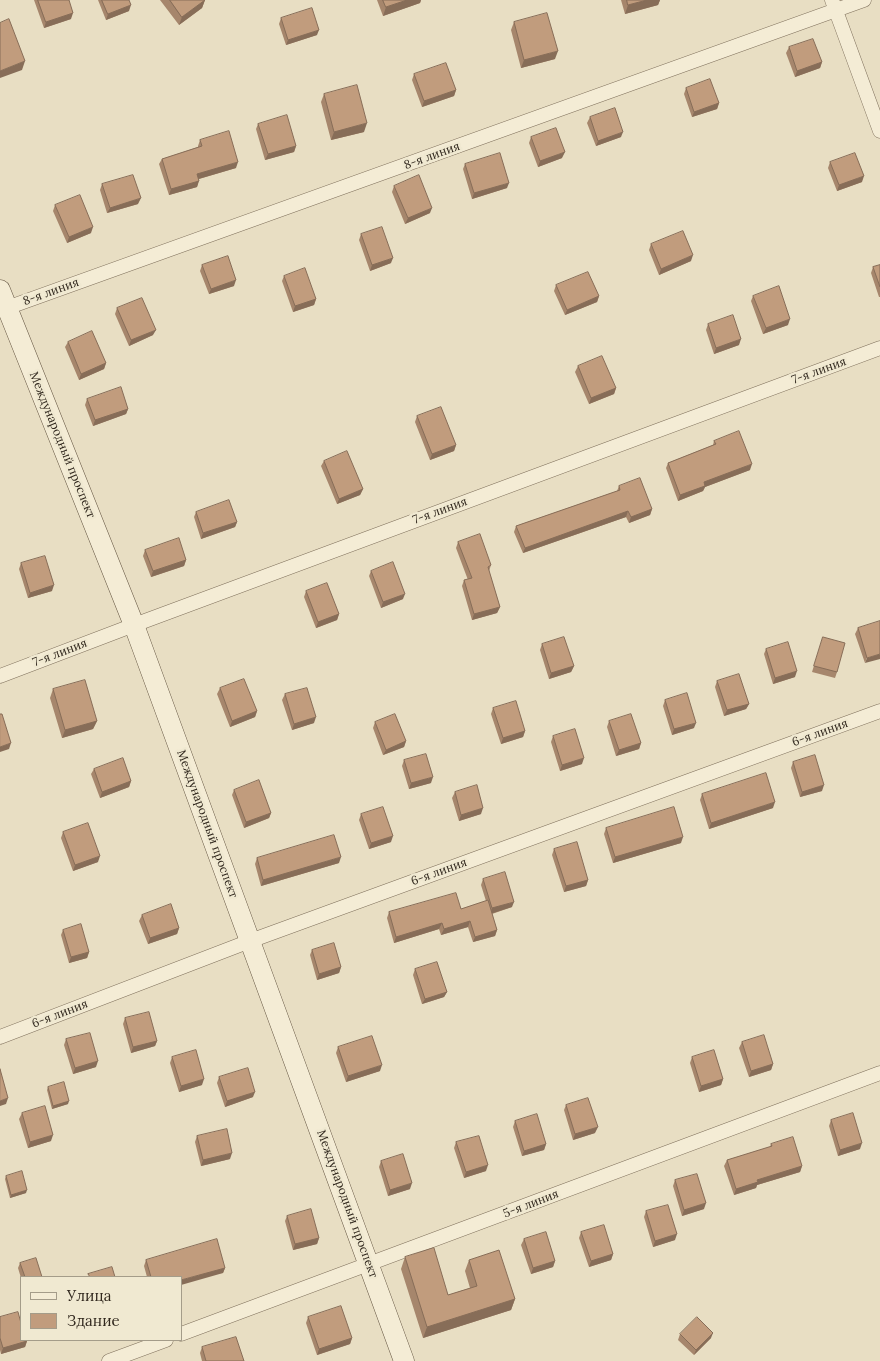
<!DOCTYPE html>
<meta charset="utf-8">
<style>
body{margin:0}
#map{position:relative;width:880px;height:1361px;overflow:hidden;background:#e8dec3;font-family:Lora,serif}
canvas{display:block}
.legend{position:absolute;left:20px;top:1276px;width:162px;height:65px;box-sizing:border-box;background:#f0e9d1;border:1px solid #a49c89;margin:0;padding:6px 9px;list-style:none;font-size:15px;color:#31281e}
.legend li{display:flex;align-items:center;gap:10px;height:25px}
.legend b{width:25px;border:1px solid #a49c89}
</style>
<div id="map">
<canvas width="880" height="1361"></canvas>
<ul class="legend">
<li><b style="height:6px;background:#f4ecd5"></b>Улица</li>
<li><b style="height:14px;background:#c19c7d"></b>Здание</li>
</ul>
</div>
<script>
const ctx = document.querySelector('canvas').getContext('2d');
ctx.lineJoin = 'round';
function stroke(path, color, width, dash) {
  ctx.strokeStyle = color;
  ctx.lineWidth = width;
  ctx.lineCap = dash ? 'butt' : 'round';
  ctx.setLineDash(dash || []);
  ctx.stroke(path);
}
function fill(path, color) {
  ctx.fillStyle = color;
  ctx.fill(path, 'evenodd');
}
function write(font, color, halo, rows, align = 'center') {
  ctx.font = font + ' Lora,serif';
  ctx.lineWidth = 5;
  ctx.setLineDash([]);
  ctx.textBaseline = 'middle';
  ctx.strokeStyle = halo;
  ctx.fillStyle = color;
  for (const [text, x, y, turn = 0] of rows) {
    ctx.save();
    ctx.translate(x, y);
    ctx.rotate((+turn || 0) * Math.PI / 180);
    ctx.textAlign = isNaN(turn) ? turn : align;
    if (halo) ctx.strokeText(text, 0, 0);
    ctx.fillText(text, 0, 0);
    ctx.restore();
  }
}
const street = new Path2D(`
 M832 0 880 131
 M1 310 864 0
 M0 676 134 625 880 348
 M0 1037 250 941 880 711
 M181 1334 880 1073
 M109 1361 166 1340`);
const secondary = new Path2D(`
 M0 290 134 625 404 1361`);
stroke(street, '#7f705c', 15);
stroke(secondary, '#61523f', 21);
stroke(street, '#f4ecd5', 14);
stroke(secondary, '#f4ecd5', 20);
fill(new Path2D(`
 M34 0H69L71 19 44 28Z
 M98 0H129V11L106 20Z
 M160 0H205L202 8 179 25Z
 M377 0H421L420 3 383 16Z
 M621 0H660L658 5 625 14Z
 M281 18 317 35 286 45 279 24Z
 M514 22 555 59 521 68 511 30Z
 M789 47 822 62 820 68 795 77 786 53Z
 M414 74 456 90 454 96 422 107 412 80Z
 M686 88 719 103 717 109 692 117 684 94Z
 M324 94 364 132 331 140 321 102Z
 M590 117 621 137 596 146 587 123Z
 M258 124 296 146 294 152 265 160 256 129Z
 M531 137 562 158 538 167 529 143Z
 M200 140 236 168 199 179 197 187 169 195 159 164 162 159 198 147V146Z
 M830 162 862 182 837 191 828 168Z
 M465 164 507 188 472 199 463 169Z
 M102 184 138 204 107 213 100 190Z
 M394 186 430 213 405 224 392 192Z
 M55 205 91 233 67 243 53 211Z
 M361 234 391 263 370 271 359 240Z
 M651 244 691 261 659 275 649 250Z
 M202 265 234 286 209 294 200 271Z
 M880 265V297H879L871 273 873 267Z
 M284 276 316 299 314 305 293 312 282 281Z
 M556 285 599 296 597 302 565 315 554 291Z
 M753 296 788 325 763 334 751 301Z
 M117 308 153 335 129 346 115 314Z
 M708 324 739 345 714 354 706 330Z
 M68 342 106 363 104 369 79 380 65 347Z
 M578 366 616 388 614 394 589 404 575 372Z
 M87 399 128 409 126 414 93 426 85 405Z
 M417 416 456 445 454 451 430 460 415 422Z
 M714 441 750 470 705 487 703 491 678 501 666 468 668 463 713 445Z
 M324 461 363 489 360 495 337 504 321 466Z
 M619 486 652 509 650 515 629 523 626 517 523 553 514 532 516 526 617 491Z
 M196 512 237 522 235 527 201 539 194 517Z
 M458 542 491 565 489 571 500 607 497 613 472 620 462 586 464 580H468L456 548Z
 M145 550 186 560 184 566 151 577 143 556Z
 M21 563 52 591 28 598 19 569Z
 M371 571 403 599 381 608 369 576Z
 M306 591 339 614 337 620 316 628 304 597Z
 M880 623 865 663 855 634 858 628Z
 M823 637 837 672 835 678 812 672Z
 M542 644 574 666 571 672 549 679 540 650Z
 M766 649 795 677 773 684 764 654Z
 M717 681 749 704 746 709 724 716 715 687Z
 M220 688 257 711 255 717 230 727 217 694Z
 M53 689 97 721 93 729 62 738 50 698Z
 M285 694 314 723 292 730 282 700Z
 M665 700 694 728 672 735 663 706Z
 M493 708 525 731 523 737 501 744 491 714Z
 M609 721 641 743 639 749 616 756 607 727Z
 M375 722 406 741 404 747 383 755 373 728Z
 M553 736 582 764 560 771 551 742Z
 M404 760 431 783 409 789 402 766Z
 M793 762 822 791 800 797 791 768Z
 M94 769 131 781 129 787 100 798 91 774Z
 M234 790 271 813 269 818 244 828 232 795Z
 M455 792 481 814 459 821 452 798Z
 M702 794 773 808 709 829 700 800Z
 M361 814 391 842 369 849 359 820Z
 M606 828 681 843 613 863 604 834Z
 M63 832 98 862 73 871 61 838Z
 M554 849 588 880 586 886 564 892 552 855Z
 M257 858 339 863 261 886 255 864Z
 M483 879 512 907 492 914 497 930 495 936 473 942 468 927 441 935 439 929 394 943 387 918 389 912 461 909 486 901 481 885Z
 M142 915 179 928 177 934 148 944 139 921Z
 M63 930 89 952 87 958 69 963 61 935Z
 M312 950 341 967 339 973 317 980 310 955Z
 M415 969 447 992 444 997 422 1004 413 975Z
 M125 1018 157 1041 155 1046 131 1053 123 1024Z
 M66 1039 96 1067 73 1074 64 1045Z
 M742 1042 773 1064 771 1070 749 1077 739 1048Z
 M338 1047 380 1071 346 1082 336 1053Z
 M172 1057 202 1085 179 1092 170 1063Z
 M692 1057 723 1079 721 1085 699 1092 690 1063Z
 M219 1077 253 1097 225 1107 217 1083Z
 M48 1087 68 1104 52 1109 47 1090Z
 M566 1105 595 1133 573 1140 564 1110Z
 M22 1113 51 1141 28 1148 19 1119Z
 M831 1120 860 1149 838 1156 829 1126Z
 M515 1121 546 1144 544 1150 522 1156 513 1127Z
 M197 1136 230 1159 201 1166 195 1142Z
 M456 1142 486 1171 464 1178 454 1148Z
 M771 1144 802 1166 800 1172 757 1185 756 1188 734 1195 724 1166 727 1160 770 1147Z
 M381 1161 410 1189 388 1196 379 1167Z
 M6 1176 26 1193 10 1198 5 1179Z
 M675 1180 704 1209 682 1216 673 1186Z
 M646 1211 675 1240 653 1247 644 1217Z
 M287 1216 319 1238 317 1244 293 1250 285 1221Z
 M581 1232 613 1254 611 1260 589 1267 579 1238Z
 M524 1239 555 1261 553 1267 531 1274 521 1245Z
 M405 1257 448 1295 470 1288 465 1271 469 1260 515 1299 511 1310 423 1338 401 1269Z
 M146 1260 225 1268 223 1273 181 1277H147L144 1266Z
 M20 1263 42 1277H21V1278L18 1268Z
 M0 1317 27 1341 25 1347 1 1354 0 1350Z
 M308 1317 352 1338 350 1344 317 1355 306 1323Z
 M680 1334 711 1338 694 1355 678 1340Z
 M202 1347 244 1361H202L200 1353Z`), '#a6866c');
fill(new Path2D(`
 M205 0 202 8 179 25 182 17Z
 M407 0H421L420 3 383 16 386 7Z
 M647 0H660L658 5 625 14 628 5Z
 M131 5 129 11 106 20 108 14Z
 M73 13 71 19 44 28 46 22Z
 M319 30 317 35 286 45 288 40Z
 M558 51 555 59 521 68 524 60Z
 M25 61 22 70 0 78V71Z
 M822 62 820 68 795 77 797 71Z
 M456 90 454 96 422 107 424 101Z
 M719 103 717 109 692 117 694 112Z
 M367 123 364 132 331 140 334 132Z
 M623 132 621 137 596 146 598 141Z
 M296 146 294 152 265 160 268 154Z
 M565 152 562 158 538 167 540 161Z
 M238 162 236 168 195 180 197 174Z
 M864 176 862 182 837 191 839 185Z
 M199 181 197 187 169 195 171 189Z
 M509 183 507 188 472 199 474 193Z
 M141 198 138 204 107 213 110 208Z
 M432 208 430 213 405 224 408 218Z
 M93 227 91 233 67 243 69 237Z
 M693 255 691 261 659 275 661 269Z
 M393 258 391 263 370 271 372 265Z
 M236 280 234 286 209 294 211 289Z
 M599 296 597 302 565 315 567 310Z
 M316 299 314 305 293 312 295 306Z
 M790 319 788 325 763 334 766 328Z
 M156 330 153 335 129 346 131 340Z
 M741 339 739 345 714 354 716 348Z
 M106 363 104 369 79 380 81 374Z
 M616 388 614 394 589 404 591 398Z
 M128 409 126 414 93 426 95 420Z
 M456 445 454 451 430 460 432 454Z
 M752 464 750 470 705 487 703 491 678 501 680 495 704 482Z
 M363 489 360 495 337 504 339 499Z
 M652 509 650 515 629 523 631 517Z
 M628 511 626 517 523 553 525 548Z
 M237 522 235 527 201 539 203 533Z
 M186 560 184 566 151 577 153 571Z
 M54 585 52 591 28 598 30 593Z
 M405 594 403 599 381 608 383 602Z
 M500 607 497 613 472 620 474 614Z
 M339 614 337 620 316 628 318 622Z
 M880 654V659L865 663 867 658Z
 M574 666 571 672 549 679 551 673Z
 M797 671 795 677 773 684 775 678Z
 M749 704 746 709 724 716 727 710Z
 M257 711 255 717 230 727 232 721Z
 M316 717 314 723 292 730 294 724Z
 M97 721 93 729 62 738 65 730Z
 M696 723 694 728 672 735 674 729Z
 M525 731 523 737 501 744 503 738Z
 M406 741 404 747 383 755 386 750Z
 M11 743 9 749 0 752V747Z
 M641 743 639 749 616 756 619 750Z
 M584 758 582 764 560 771 562 765Z
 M433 777 431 783 409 789 411 783Z
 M131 781 129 787 100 798 102 792Z
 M824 785 822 791 800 797 802 792Z
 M775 802 773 808 709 829 711 823Z
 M483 808 481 814 459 821 461 815Z
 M271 813 269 818 244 828 246 822Z
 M393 836 391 842 369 849 371 843Z
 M683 837 681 843 613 863 615 857Z
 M100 856 98 862 73 871 75 865Z
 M341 857 339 863 261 886 263 880Z
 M588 880 586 886 564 892 566 886Z
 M514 902 512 907 490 914 492 908Z
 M470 921 468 927 441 935 444 929Z
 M442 923 439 929 394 943 396 937Z
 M179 928 177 934 148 944 150 938Z
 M497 930 495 936 473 942 475 937Z
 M89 952 87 958 69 963 71 957Z
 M341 967 339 973 317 980 319 974Z
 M447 992 444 997 422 1004 425 999Z
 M157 1041 155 1046 131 1053 133 1047Z
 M98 1061 96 1067 73 1074 75 1068Z
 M773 1064 771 1070 749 1077 751 1071Z
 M382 1065 380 1071 346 1082 348 1076Z
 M204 1079 202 1085 179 1092 181 1086Z
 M723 1079 721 1085 699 1092 701 1086Z
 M255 1092 253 1097 225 1107 227 1101Z
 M8 1098 6 1104 0 1106V1101Z
 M69 1101 68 1104 52 1109 53 1106Z
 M598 1127 595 1133 573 1140 575 1134Z
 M53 1135 51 1141 28 1148 30 1142Z
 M862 1143 860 1149 838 1156 840 1150Z
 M546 1144 544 1150 522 1156 524 1151Z
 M232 1153 230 1159 201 1166 203 1160Z
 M488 1165 486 1171 464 1178 466 1172Z
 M802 1166 800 1172 757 1185 756 1188 734 1195 736 1189 757 1180Z
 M412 1183 410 1189 388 1196 390 1190Z
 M27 1190 26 1193 10 1198 11 1195Z
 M706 1203 704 1209 682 1216 684 1210Z
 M677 1234 675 1240 653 1247 655 1241Z
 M319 1238 317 1244 293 1250 295 1244Z
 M613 1254 611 1260 589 1267 591 1261Z
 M555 1261 553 1267 531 1274 533 1268Z
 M225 1268 223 1273 181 1285V1280Z
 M515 1299 511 1310 423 1338 427 1327Z
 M713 1333 711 1338 694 1355 696 1350Z
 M352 1338 350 1344 317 1355 319 1349Z
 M27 1341 25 1347 1 1354 3 1348Z`), '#876d58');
const building = new Path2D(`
 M38 0H69L73 13 46 22Z
 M102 0H129L131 5 108 14Z
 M170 0H205L182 17Z
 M383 0H407L386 7Z
 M627 0H647L628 5Z
 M312 8 319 30 288 40 281 18Z
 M547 13 558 51 524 60 514 22Z
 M9 19 25 61 0 71V23Z
 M813 39 822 62 797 71 789 47Z
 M446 63 456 90 424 101 414 74Z
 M710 79 719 103 694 112 686 88Z
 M357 85 367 123 334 132 324 94Z
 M615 108 623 132 598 141 590 117Z
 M287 115 296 146 268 154 258 124Z
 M556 128 565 152 540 161 531 137Z
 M229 131 238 162 197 174 199 181 171 189 162 159 202 146 200 140Z
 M500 153 509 183 474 193 465 164Z
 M855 153 864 176 839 185 830 162Z
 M133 175 141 198 110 208 102 184Z
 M419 175 432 208 408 218 394 186Z
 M80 195 93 227 69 237 55 205Z
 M382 227 393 258 372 265 361 234Z
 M683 231 693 255 661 269 651 244Z
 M228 256 236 280 211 289 202 265Z
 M880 265V287L873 267Z
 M305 268 316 299 295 306 284 276Z
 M588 272 599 296 567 310 556 285Z
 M779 286 790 319 766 328 753 296Z
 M142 298 156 330 131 340 117 308Z
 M733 315 741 339 716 348 708 324Z
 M92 331 106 363 81 374 68 342Z
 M602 356 616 388 591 398 578 366Z
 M121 387 128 409 95 420 87 399Z
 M441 407 456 445 432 454 417 416Z
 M739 431 752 464 704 482 705 486 680 495 668 463 716 444 714 441Z
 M347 451 363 489 339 499 324 461Z
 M640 478 652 509 631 517 628 511 525 548 516 526 620 490 619 486Z
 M229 500 237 522 203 533 196 512Z
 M480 534 491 565 488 567 500 607 474 614 464 580 472 578 458 542Z
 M179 538 186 560 153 571 145 550Z
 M45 556 54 585 30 593 21 563Z
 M393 562 405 594 383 602 371 571Z
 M327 583 339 614 318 622 306 591Z
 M880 621V654L867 658 858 628Z
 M564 637 574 666 551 673 542 644Z
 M823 637 845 643 837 672 814 666Z
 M788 642 797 671 775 678 766 649Z
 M739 674 749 704 727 710 717 681Z
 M244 679 257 711 232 721 220 688Z
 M85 680 97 721 65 730 53 689Z
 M307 688 316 717 294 724 285 694Z
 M687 693 696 723 674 729 665 700Z
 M516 701 525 731 503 738 493 708Z
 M0 714H2L11 743 0 747Z
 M395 714 406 741 386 750 375 722Z
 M631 714 641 743 619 750 609 721Z
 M575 729 584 758 562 765 553 736Z
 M426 754 433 777 411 783 404 760Z
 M815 755 824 785 802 792 793 762Z
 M123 758 131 781 102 792 94 769Z
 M766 773 775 802 711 823 702 794Z
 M259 780 271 813 246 822 234 790Z
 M477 785 483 808 461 815 455 792Z
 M383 807 393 836 371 843 361 814Z
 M674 807 683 837 615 857 606 828Z
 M88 823 100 856 75 865 63 832Z
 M334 835 341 857 263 880 257 858Z
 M577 842 588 880 566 886 554 849Z
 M505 872 514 902 492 908 483 879Z
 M456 893 461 909 488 900 497 930 475 937 470 921 444 929 442 923 396 937 389 912Z
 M171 904 179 928 150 938 142 915Z
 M81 924 89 952 71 957 63 930Z
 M334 943 341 967 319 974 312 950Z
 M437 962 447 992 425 999 415 969Z
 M149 1012 157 1041 133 1047 125 1018Z
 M90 1033 98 1061 75 1068 66 1039Z
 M764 1035 773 1064 751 1071 742 1042Z
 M372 1036 382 1065 348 1076 338 1047Z
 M196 1050 204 1079 181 1086 172 1057Z
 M714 1050 723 1079 701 1086 692 1057Z
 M248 1068 255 1092 227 1101 219 1077Z
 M0 1069 8 1098 0 1101Z
 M64 1082 69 1101 53 1106 48 1087Z
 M588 1098 598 1127 575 1134 566 1105Z
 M45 1106 53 1135 30 1142 22 1113Z
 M853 1113 862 1143 840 1150 831 1120Z
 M537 1114 546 1144 524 1151 515 1121Z
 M227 1129 232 1153 203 1160 197 1136Z
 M479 1136 488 1165 466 1172 456 1142Z
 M793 1137 802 1166 757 1180 758 1182 736 1189 727 1160 772 1146 771 1144Z
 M403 1154 412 1183 390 1190 381 1161Z
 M22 1171 27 1190 11 1195 6 1176Z
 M697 1174 706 1203 684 1210 675 1180Z
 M668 1205 677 1234 655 1241 646 1211Z
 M311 1209 319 1238 295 1244 287 1216Z
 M604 1225 613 1254 591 1261 581 1232Z
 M546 1232 555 1261 533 1268 524 1239Z
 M217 1239 225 1268 181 1280V1277H151L146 1260Z
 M434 1248 448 1295 477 1286 469 1260 499 1250 515 1299 427 1327 405 1257Z
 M36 1258 42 1277H25L20 1263Z
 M112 1267 115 1277H90L88 1274Z
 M341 1306 352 1338 319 1349 308 1317Z
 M18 1312 21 1323V1340H26L27 1341 3 1348 0 1338V1317Z
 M697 1317 713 1333 696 1350 680 1334Z
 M236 1337 244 1361H206L202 1347Z`);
fill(building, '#c19c7d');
stroke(building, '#876d58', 1);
write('12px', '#31281e', '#f0e9d1', [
 ["8-я линия",432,156,-20],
 ["8-я линия",51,292,-20],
 ["7-я линия",819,371,-20],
 ["Международный проспект",62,445,68],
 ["7-я линия",440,511,-20],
 ["7-я линия",60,653,-21],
 ["6-я линия",820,733,-20],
 ["Международный проспект",207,824,70],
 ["6-я линия",439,872,-20],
 ["6-я линия",60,1014,-21],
 ["Международный проспект",347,1204,70],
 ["5-я линия",531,1204,-21]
]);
</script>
